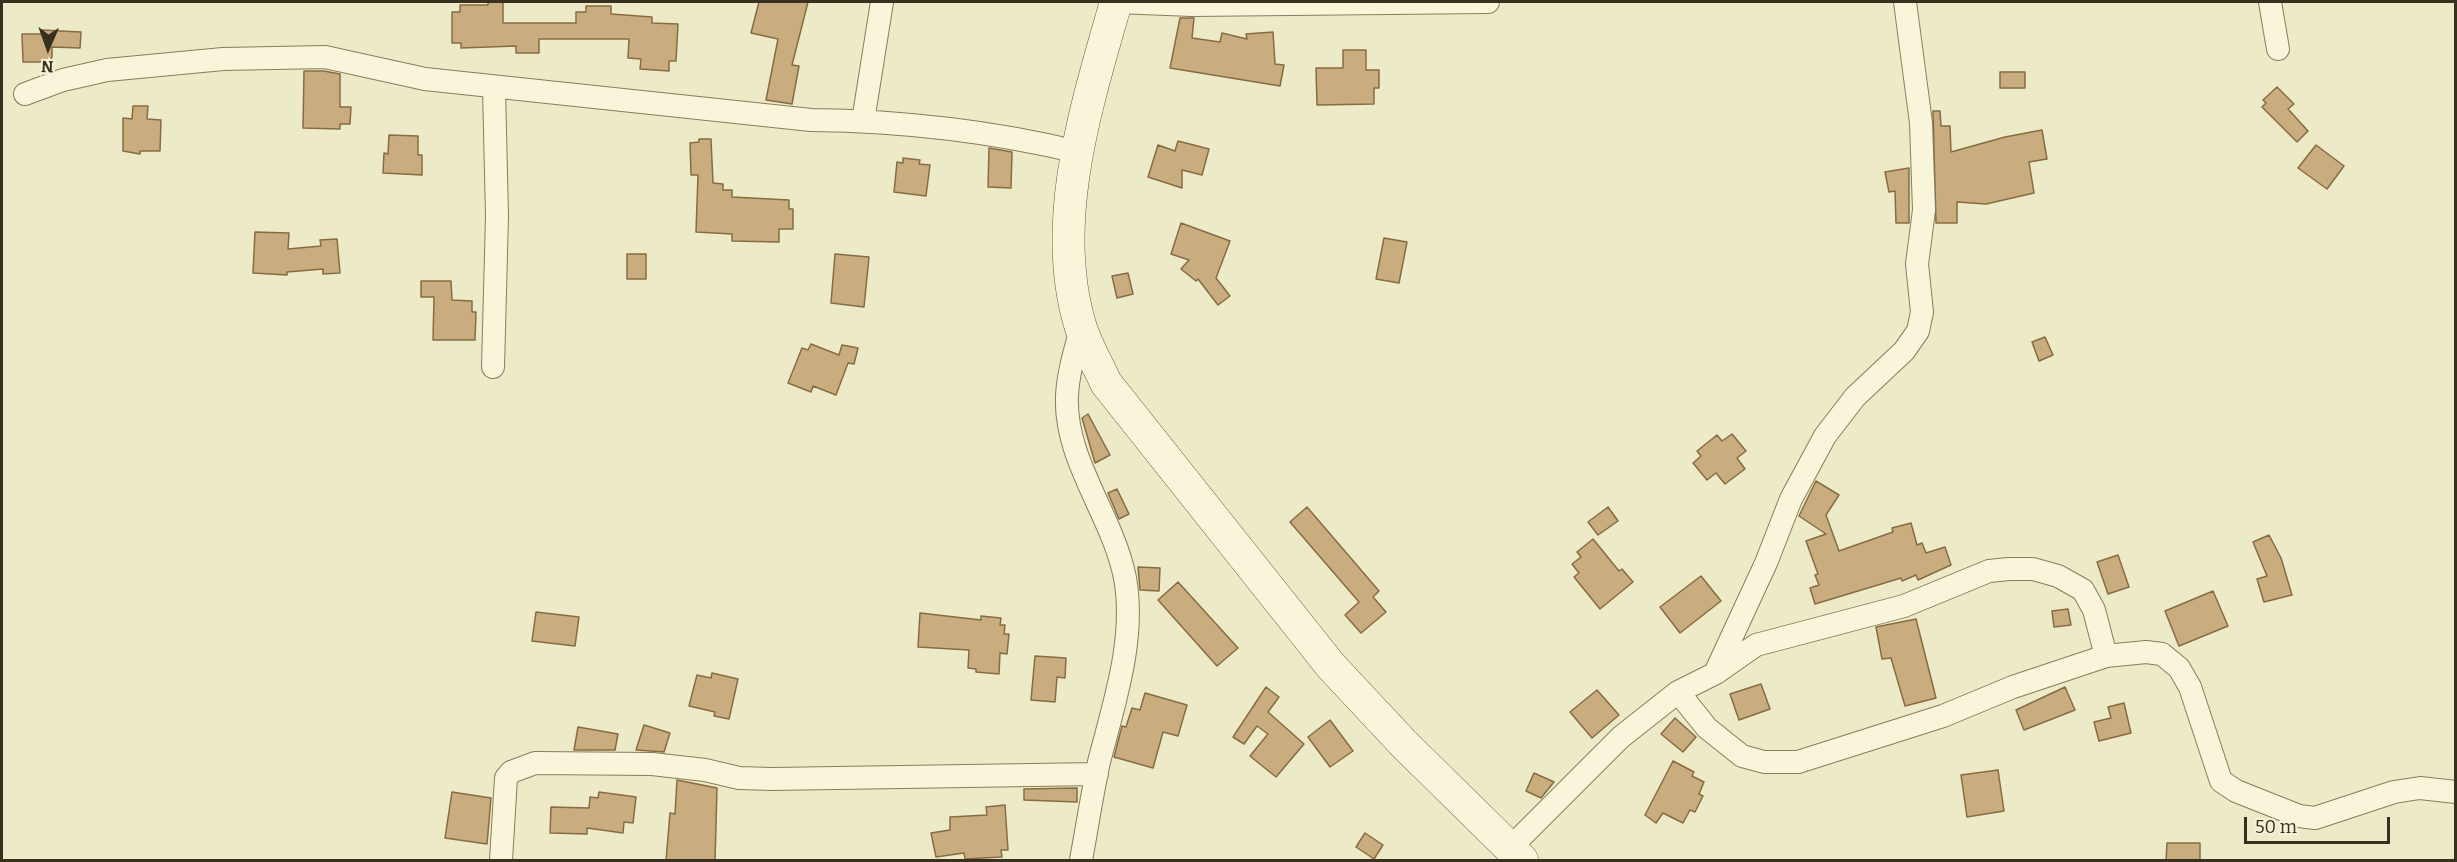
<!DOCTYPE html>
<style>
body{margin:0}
#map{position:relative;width:2457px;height:862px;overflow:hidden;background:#edeac7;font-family:Bitter,serif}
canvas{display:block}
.frame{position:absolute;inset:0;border:3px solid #393120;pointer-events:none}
.north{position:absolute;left:18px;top:18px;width:60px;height:60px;-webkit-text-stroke:4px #f5f2d6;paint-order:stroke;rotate:182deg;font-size:16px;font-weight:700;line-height:24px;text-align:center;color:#393120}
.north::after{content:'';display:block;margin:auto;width:21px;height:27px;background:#393120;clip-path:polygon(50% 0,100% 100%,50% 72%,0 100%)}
.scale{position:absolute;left:2244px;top:817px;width:146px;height:27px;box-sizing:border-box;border:3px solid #393120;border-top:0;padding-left:8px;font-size:18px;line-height:21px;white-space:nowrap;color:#393120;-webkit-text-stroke:4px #f5f2d6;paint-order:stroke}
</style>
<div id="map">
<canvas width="2457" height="862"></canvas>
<div class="frame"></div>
<div class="north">N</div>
<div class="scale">50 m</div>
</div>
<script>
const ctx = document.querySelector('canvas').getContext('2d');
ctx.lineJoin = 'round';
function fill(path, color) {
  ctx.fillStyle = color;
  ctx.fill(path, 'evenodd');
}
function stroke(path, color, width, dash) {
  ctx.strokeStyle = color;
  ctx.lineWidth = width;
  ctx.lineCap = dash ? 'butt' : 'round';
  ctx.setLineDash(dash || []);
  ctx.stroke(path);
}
const building = new Path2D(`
 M488 2H503V23H576V12H586V6H611V14L652 17V23L678 24 676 61H669V71L640 69 641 59 628 58 629 39H539V53H516V46L461 48V43H452V12H460V5H488Z
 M759 2H808L792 65 799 66 792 104 766 100 778 39 751 33Z
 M1180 18H1194L1192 38 1220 42 1222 33 1247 39 1246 34 1273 32 1275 64 1284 65 1280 86 1170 68Z
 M42 30 81 32 80 48 52 47V62H23L22 34H41Z
 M1343 50H1366V70H1379V88H1374V104L1317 105 1316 68H1343Z
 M304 71H324L340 74V107H351L350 124H340V129L303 128Z
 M2000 72H2025V88H2000Z
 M2277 87 2294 104 2288 109 2308 131 2297 142 2262 107 2266 103 2263 100Z
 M133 106H148L147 119 161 120 160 151H140V154L123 151V118L132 119Z
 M1933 111H1940L1941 126H1950L1951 152 2005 137 2042 130 2047 159 2029 162 2034 193 1986 204 1957 202V223H1936Z
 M389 135 418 136V155H422V175L383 173 384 153 388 154Z
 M699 139H711L713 183 723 184V190H732V197L789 200V209H793V229H779V242L732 241V234L696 232 698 175H691L690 143 699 142Z
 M1178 141 1209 149 1202 175 1182 170V188L1148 177 1158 145 1175 151Z
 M2316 145 2344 166 2327 189 2298 168Z
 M989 148 1012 152 1011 188 988 187Z
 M903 158 920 160 919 164 930 165 926 196 894 192 897 162 903 163Z
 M1909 168V223H1896L1895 191 1889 192 1885 172Z
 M1181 223 1230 241 1216 278 1230 296 1218 305 1198 279 1196 281 1181 269 1189 260 1171 254Z
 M255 232 289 233 288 249 321 246 320 240 337 239 340 273 323 274V269L287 272V275L253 273Z
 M1384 238 1407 242 1399 283 1376 279Z
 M627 254H646V279H627Z
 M835 254 869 257 864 307 831 303Z
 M1128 273 1133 294 1117 298 1112 276Z
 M421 281H451L452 300 472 301V312H476L475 340H433L434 297H421Z
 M2045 337 2053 355 2039 361 2032 342Z
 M811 344 839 355 842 345 858 348 854 364 848 363 836 395 813 386 811 392 788 383 802 348 808 350Z
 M1088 414 1110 455 1095 463 1082 418Z
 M1732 434 1746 451 1737 458 1745 469 1725 484 1716 473 1707 480 1693 463 1701 456 1697 451 1717 435 1722 441Z
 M1816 481 1839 495 1826 515 1839 551 1893 532 1892 528 1911 523 1917 545 1922 543 1926 553 1945 547 1951 565 1918 580 1916 575 1902 581 1901 578 1815 604 1810 588 1819 585 1815 575 1818 574 1806 541 1826 534 1799 516Z
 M1117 489 1129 514 1119 519 1108 493Z
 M1307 507 1379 591 1373 597 1386 612 1361 633 1345 615 1359 602 1290 522Z
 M1608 507 1618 521 1598 535 1588 522Z
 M2269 535 2281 558 2292 595 2264 602 2257 579 2267 576 2253 542Z
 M1593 539 1619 571 1622 569 1633 582 1600 609 1574 577 1579 573 1572 564 1581 557 1577 552Z
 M2118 555 2129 587 2108 594 2097 562Z
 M1138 567 1160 568 1159 591 1140 590Z
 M1701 576 1721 601 1680 633 1660 607Z
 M1178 582 1238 648 1217 666 1158 600Z
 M2213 591 2228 626 2179 646 2165 611Z
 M2068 609 2071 625 2054 627 2052 611Z
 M536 612 579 617 575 646 532 641Z
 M920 613 981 620V616L1001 618 1000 625H1005L1004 634H1009L1007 654 1000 653 999 674 976 672V669L968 668 969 650 918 647Z
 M1916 619 1936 698 1905 706 1891 658 1882 659 1876 627Z
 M1035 656 1066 658 1065 678 1057 677 1055 702 1031 700Z
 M712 673 738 679 729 719 714 716 715 712 689 706 697 675 711 678Z
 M1761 684 1770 709 1739 720 1730 694Z
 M1266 687 1279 697 1268 712 1304 744 1276 777 1250 756 1268 734 1257 726 1244 744 1233 737Z
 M2065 687 2075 710 2024 730 2016 710Z
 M1597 690 1619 715 1592 738 1570 712Z
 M1145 693 1187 705 1178 736 1163 732 1153 768 1114 757 1122 726 1126 727 1132 708 1140 710Z
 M2124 703 2131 733 2099 741 2094 722 2111 718 2108 707Z
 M1675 718 1696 737 1683 752 1661 734Z
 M1330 720 1353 751 1330 767 1308 737Z
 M644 725 670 733 664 752 636 750Z
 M578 727 618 734 615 750H574Z
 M1673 761 1694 772 1692 776 1704 782 1699 794 1703 796 1695 812 1690 810 1683 823 1663 813 1656 823 1645 815Z
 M1998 770 2004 811 1967 817 1961 775Z
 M1534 773 1554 782 1541 798 1526 791Z
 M677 780 717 788 715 861H666L670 813 675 814Z
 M1077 788V802L1024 800V789Z
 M452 792 491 798 487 844 445 838Z
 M599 792 636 797 633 823 624 822 623 833 587 828V834L550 833 551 807 589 808 590 797 598 798Z
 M1005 805 1008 850H1001L1002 857 965 859 964 853 936 857 931 833 950 830V817L987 815 986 807Z
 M1365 833 1383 845 1374 859 1356 847Z
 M2167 843H2200V861H2166Z`);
fill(building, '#caad7e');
stroke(building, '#876c43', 1.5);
const street = new Path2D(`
 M1116 2 1192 5 1488 2
 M2270 2 2278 49
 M25 94 63 80 107 70 223 59 325 57 425 79 811 120C901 121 991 131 1078 152
 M863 121 882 2
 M1081 329C1075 351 1068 373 1067 396 1064 460 1113 516 1125 578 1136 639 1114 703 1099 762 1092 794 1087 828 1081 860
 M493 367 497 216 494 88
 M1716 671 1766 563 1791 499 1825 436 1855 397 1904 351 1918 331 1922 312 1917 264 1924 210 1921 123 1905 2
 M1678 692 1707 728 1742 756 1764 762H1798L1943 716 2013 687 2106 656 2146 652 2162 654 2179 668 2190 687 2221 781 2236 791 2299 816 2315 818 2394 792 2420 788 2456 792
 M1510 848 1621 737 1678 692 1716 673 1756 645 1904 606 1989 571 2009 569H2033L2058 576 2083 590 2094 610 2106 656
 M501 860 506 778 511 772 535 763 652 764 705 770 739 778 772 779 1097 774`);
const secondary = new Path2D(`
 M1116 2C1087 104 1048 223 1081 328 1087 347 1098 365 1106 383L1331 666 1404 744 1522 860`);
stroke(street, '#887d5c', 24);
stroke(secondary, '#6a5e3f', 33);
stroke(street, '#f8f5da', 22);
stroke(secondary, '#f8f5da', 32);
</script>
